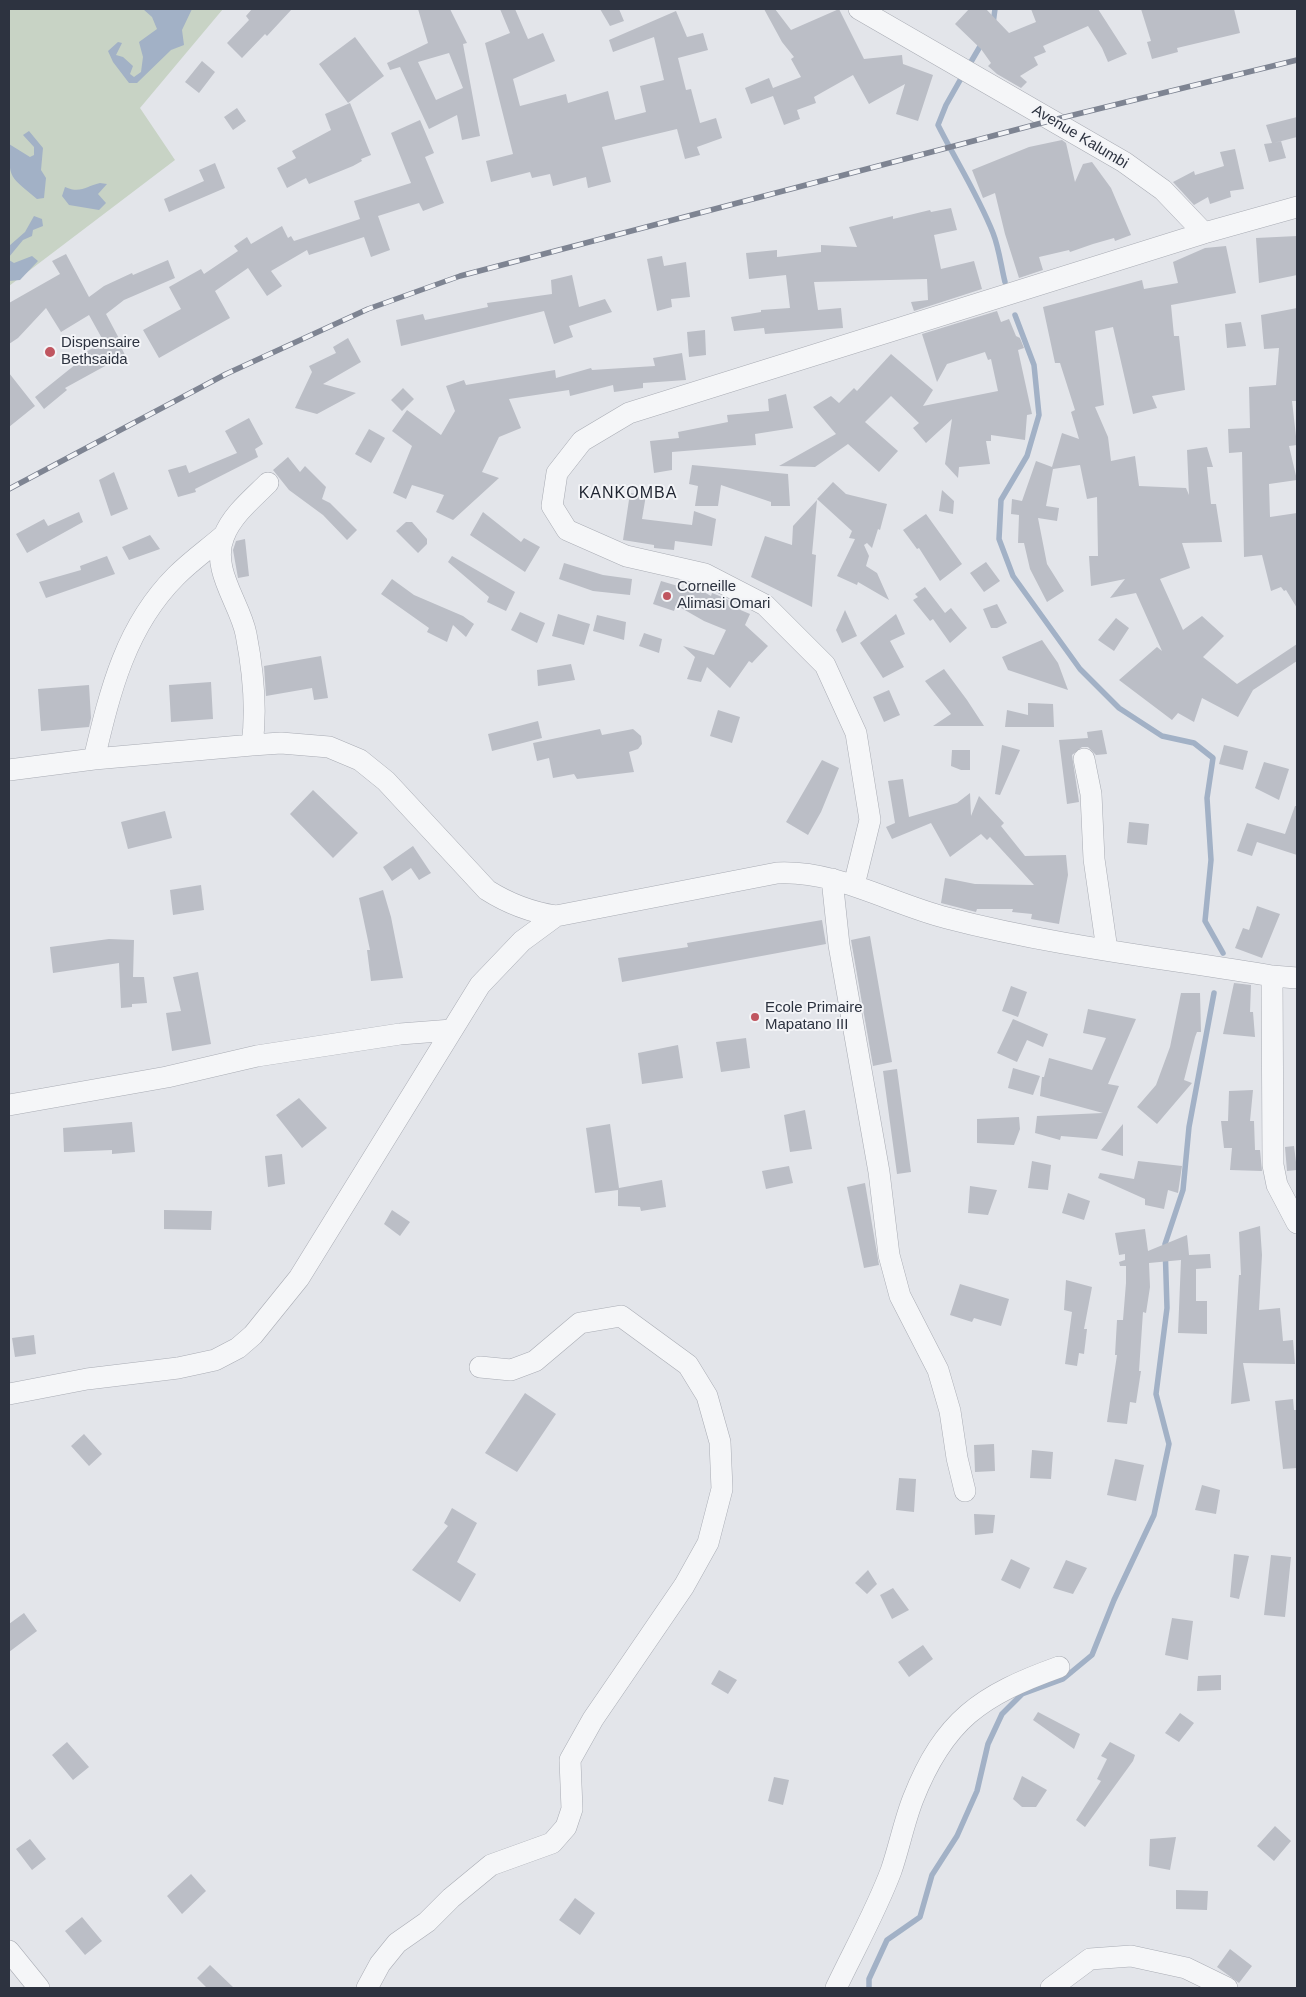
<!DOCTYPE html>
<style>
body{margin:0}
#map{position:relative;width:1306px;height:1997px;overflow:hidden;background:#e3e5ea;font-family:Helvetica,sans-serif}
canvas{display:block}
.frame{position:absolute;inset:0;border:10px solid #2d3340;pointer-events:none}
</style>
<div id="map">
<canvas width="1306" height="1997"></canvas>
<div class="frame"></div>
</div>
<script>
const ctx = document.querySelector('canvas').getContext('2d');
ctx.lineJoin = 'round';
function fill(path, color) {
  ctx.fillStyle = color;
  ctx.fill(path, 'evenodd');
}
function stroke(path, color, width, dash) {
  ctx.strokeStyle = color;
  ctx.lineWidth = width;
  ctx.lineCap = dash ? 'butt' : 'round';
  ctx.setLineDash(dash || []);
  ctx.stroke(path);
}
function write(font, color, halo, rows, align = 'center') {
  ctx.font = font + ' Helvetica,sans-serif';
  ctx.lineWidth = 4;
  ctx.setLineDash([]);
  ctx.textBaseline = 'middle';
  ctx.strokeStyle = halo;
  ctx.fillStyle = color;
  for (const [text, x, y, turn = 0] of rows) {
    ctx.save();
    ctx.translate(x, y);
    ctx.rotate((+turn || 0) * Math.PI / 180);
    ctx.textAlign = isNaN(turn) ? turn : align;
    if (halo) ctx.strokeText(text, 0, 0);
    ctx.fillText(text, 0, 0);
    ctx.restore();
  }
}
fill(new Path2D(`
 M9 9H223L140 108 175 160 9 286Z`), '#c8d3c5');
fill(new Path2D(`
 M143 9H192L182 30 184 45 171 50 137 83H129L113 62 108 51 118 42 122 43 116 55 123 57 133 66 130 74 134 77 141 72 143 57 139 42 157 29 152 17Z
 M29 131 43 148 41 170 46 178 44 198 37 199C10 176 9 180 9 144L30 157 34 155V147L23 135Z
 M100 183 107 184 98 194 106 203 99 210 69 205 62 196 65 187C81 194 86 186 100 183Z
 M34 216 42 219 43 226 33 230 32 236 23 240 9 257V246L25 232Z
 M32 256 38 261 20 280 9 281V260L14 263Z`), '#a2b1c6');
stroke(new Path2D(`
 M993 24 995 9
 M968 67 982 43
 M963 75 946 105 938 125C956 161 978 195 993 233 999 248 1001 266 1005 282
 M1015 315 1034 365 1039 415 1027 456 1001 500 999 539 1013 576 1080 669 1119 708 1162 736 1194 743 1213 758 1207 798 1211 860 1205 921 1223 953
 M869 1988V1979L887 1940 920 1917 932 1875 957 1836 977 1791 988 1744 1002 1714 1022 1694 1063 1679 1092 1655 1114 1600 1154 1515 1169 1444 1156 1394 1167 1308 1165 1244 1183 1190 1189 1127 1214 993`), '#a2b1c6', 5.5);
fill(new Path2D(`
 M252 9H292L267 36 265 34 242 58 227 43 249 20 246 16Z
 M418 9H450L467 43 463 44 480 136 462 140 457 115 429 129 400 67 390 70 387 63 428 43ZM449 53 463 88 436 100 418 62Z
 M500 9H515L528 39 543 33 555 61 513 79 520 106 566 94 568 103 608 91 615 120 646 112 640 86 664 80 654 37 613 52 609 40 676 11 687 37 703 33 708 50 678 58 686 90 691 89 700 123 716 118 722 138 697 147 700 155 685 159 677 129 602 147 611 182 588 188 586 177 553 186 550 174 532 178 530 172 491 182 486 161 513 154 485 43 510 33Z
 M600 9H619L624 21 610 26Z
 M764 9H775L791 30 839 9 864 59 902 55 903 64 933 75 918 121 896 114 905 84 869 104 853 75 814 97 816 103 797 110 800 119 784 125 773 96 751 104 745 88 769 78 773 88 801 77 791 59 794 57 782 42Z
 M969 9H986L1009 33 1036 22 1031 9H1098L1127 54 1108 62 1102 48 1088 26 1043 46 1046 52 1034 57 1038 65 1020 76 1027 82 1021 88 997 74 988 66 991 63 981 49 955 24Z
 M1141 9H1234L1240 33 1177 48 1178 52 1152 59 1147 42 1151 41Z
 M355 37 384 76 348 103 319 64Z
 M202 61 215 72 199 93 185 82Z
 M350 103 371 155 361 159 362 161 353 166 309 184 306 178 287 188 277 168 296 158 292 151 331 130 325 114Z
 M237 108 246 121 233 130 224 117Z
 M1297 117V137L1274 143 1281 141 1286 158 1269 162 1264 144 1272 143 1266 125Z
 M420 120 434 153 425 157 444 203 423 211 419 203 378 216 390 250 371 257 364 237 309 255 307 250 271 271 282 286 267 296 248 268 215 291 230 318 159 358 143 330 181 309 169 287 201 269 204 274 238 251 234 246 247 237 251 244 282 226 288 238 291 236 294 241 360 219 354 201 411 183 391 133Z
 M1062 140 1066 143 1075 182 1083 164 1092 162 1111 188 1131 235 1115 241 1114 238 1093 244 1070 252 1069 250 1039 257 1043 270 1019 278 1005 234 995 193 983 198 972 170 1029 147Z
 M1235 149 1244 189 1230 191 1231 197 1210 204 1208 197 1194 205 1173 182 1194 171 1195 175 1224 166 1220 152Z
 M215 163 225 188 169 212 164 199 204 181 199 170Z
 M951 208 957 230 934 235 941 269 974 261 982 289 914 311 911 302 928 300 927 279 814 282 818 310 841 308 843 328 765 334 764 328 734 331 731 317 761 312V310L790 308 786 275 749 279 746 253 777 250V257L821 252V245L857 247 849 227 893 216V219L930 210 931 212Z
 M1297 236V275L1259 283 1256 238Z
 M1226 246 1236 293 1171 305 1174 336H1179L1185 390 1152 396 1157 408 1133 414 1113 327 1095 331 1104 405 1095 407 1108 437 1111 461 1135 456 1139 486 1186 488 1189 495 1187 450 1207 447 1213 467H1207L1211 504H1216L1222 542 1182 543 1190 568 1160 579 1183 630 1202 616 1224 636 1203 657 1237 684 1297 644V661L1253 690 1238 717 1202 698 1194 722 1178 713 1172 720 1119 680 1157 647 1162 651 1136 593 1110 598 1125 579 1091 586 1089 556H1098L1097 497 1087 499 1080 465 1053 469 1046 506 1059 508 1057 521 1038 518 1047 564 1064 591 1047 602 1030 569 1024 543H1018L1019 515 1011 514 1012 499 1022 501 1036 461 1052 467 1062 433 1079 439 1071 412 1075 410 1060 363H1055L1043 307 1142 280 1144 289 1178 283 1173 262 1205 248Z
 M66 254 89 297 104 286 132 273 133 275 168 260 175 278 124 300 106 314 123 346 121 347 125 355 65 388 67 390 44 409 35 397 76 364 73 359 104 342 89 315 61 332 46 308 18 338 9 344V303L60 274 52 261Z
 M662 256 664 266 686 262 690 297 671 299 672 307 657 311 647 259Z
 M572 275 579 307 605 299 612 312 569 326 573 337 554 344 544 311 401 346 396 320 423 314 425 320 488 307 487 303 552 294 551 280Z
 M1297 308 1296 401H1292L1297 445 1289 446 1297 480 1269 484 1270 517 1297 513V608L1286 590 1284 591 1281 587 1271 591 1262 555 1244 557 1242 452 1229 453 1228 429 1250 428 1249 387 1276 385 1279 348 1264 349 1261 315Z
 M997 311 1001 322 1009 319 1016 336 1020 338 1024 348 1018 350 1032 414 1027 415 1025 440 991 435V441H986L990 464 959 467 958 478 945 464 952 419 926 443 913 428 919 423 891 396 865 422 898 451 879 472 848 444 815 467 779 466 836 434 813 407 831 396 839 403 854 388 857 391 891 354 933 390 923 406 998 391 991 359 988 360 985 352 947 364 937 382 922 334Z
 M1241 322 1246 346 1227 348 1225 324Z
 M705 330 706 355 689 357 687 332Z
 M348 338 361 362 323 384 356 393 317 414 295 408 312 372 309 366 336 353 333 347Z
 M682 353 686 380 643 383V388L614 392 613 385 570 396 569 390 509 399 521 428 499 437 482 472 499 478 453 520 436 512 444 495 412 485 406 499 393 493 412 446 392 431 407 410 441 435 455 411 446 386 464 380 466 385 555 370 556 378 591 368 592 370 655 366 653 358Z
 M9 373 35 406 9 427Z
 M403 388 414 399 402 411 391 400Z
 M786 394 793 428 755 434 756 445 672 452V470L654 473 650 441 679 438 678 432 728 422 727 415 769 411 768 399Z
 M249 418 263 444 255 449 258 457 195 489 196 492 178 497 168 470 186 465 189 473 237 453 225 431Z
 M369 429 385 438 371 463 355 454Z
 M288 457 300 472 305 466 326 487 322 499 330 503 357 530 347 540 323 515 289 490 273 470Z
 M692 465 788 474 790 506H771V502L721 485 718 506H695L698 486 689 484Z
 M114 472 128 509 111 516 99 480Z
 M833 482 846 494 887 504 880 530 878 529 872 548 867 543 864 545 869 556 866 566 877 573 889 600 858 582 857 585 837 576 855 539 849 538 852 531 817 499Z
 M942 490 954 501 953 514 939 511Z
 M630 493 646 495 642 519 692 525 694 511 716 519 712 546 675 541 674 550 654 548V545L623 540Z
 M817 500 812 554 816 555 812 607 751 577 765 536 792 545 793 526Z
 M79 512 83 522 27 553 16 534 44 519 48 526Z
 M483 512 521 542 524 538 540 547 525 572 470 535Z
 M926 514 962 564 940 581 919 548 917 549 903 530Z
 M406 522H412L427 539V544L418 553 396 531Z
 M150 535 160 549 129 560 122 547Z
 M245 539 249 576 238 578 233 550 236 541Z
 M107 556 115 574 46 598 39 582 81 570 80 566Z
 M452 556 515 592 506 611 487 602 489 597 448 562Z
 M986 562 1000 581 984 592 970 573Z
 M564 563 603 575 632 579 630 595 593 591 559 579Z
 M392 579 414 595 463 616 474 624 466 637 453 625 447 642 427 632 429 628 381 594Z
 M661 581 688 589 690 584 711 596 712 593 722 597 732 602 731 606 750 614 745 625 768 646 752 663 749 661 730 688 707 667 701 682 687 679 695 657 683 646 714 655 726 630 704 621 676 605 674 611 653 604Z
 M925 587 945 613 951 608 967 628 950 643 933 619 930 621 913 600 918 597 915 594Z
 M997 604 1007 623 997 628H991L983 609Z
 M845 610 857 636 842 643 836 630Z
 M520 612 545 623 537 643 511 630Z
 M558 614 590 624 584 645 552 636Z
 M896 614 905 634 890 641 904 667 883 678 860 643Z
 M597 615 626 622 624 640 593 631Z
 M1116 618 1129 628 1114 651 1098 640Z
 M644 633 662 639 659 653 639 646Z
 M1042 640 1058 663 1068 690 1008 670 1002 657Z
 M321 656 328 698 314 700 312 688 266 696 264 666Z
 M571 664 575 680 538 686 537 670Z
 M944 669 967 700 984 726H933L951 714 925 681Z
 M211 682 213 719 171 722 169 685Z
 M89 685 91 718 89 727 41 731 38 689Z
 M889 690 900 715 884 722 873 697Z
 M1028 703 1053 704 1054 727H1005L1007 710 1028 715Z
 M718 710 740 717 732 743 710 736Z
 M538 721 542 738 492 751 488 734Z
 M600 729 602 735 633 729 641 736 642 744 638 749 629 752 634 772 577 779 574 774 553 778 549 758 537 761 533 743Z
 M1102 730 1107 754 1096 755 1088 747H1082L1072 755 1079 802 1067 804 1059 740 1088 738 1087 732Z
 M1002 745 1020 750 1000 795 995 794Z
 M1224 745 1248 751 1243 770 1219 764Z
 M952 750H970V770H961L951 766Z
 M822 760 839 768 821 812 808 835 786 822Z
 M1264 762 1289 769 1279 800 1255 788Z
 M903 779 909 817 957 803 970 793 971 816 979 796 1004 823 1001 826 1025 856 1066 855 1068 875 1059 924 1031 919 1032 914 1012 912 1013 909H977L976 912 941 903 945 878 975 884 1034 885 990 837 987 840 981 834 950 857 931 823 892 839 886 827 895 823 888 781Z
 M313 790 358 833 333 858 290 814Z
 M1295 806H1297V855L1257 842 1252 856 1237 851 1247 823 1285 834Z
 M165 811 172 838 128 849 121 822Z
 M1129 822 1149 824 1147 845 1127 843Z
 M413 846 431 873 419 880 411 868 392 881 383 867Z
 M201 885 204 910 173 915 170 890Z
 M383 890 391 917 403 978 371 981 367 950H370L359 898Z
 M1257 906 1280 914 1262 958 1235 948 1243 928 1249 930Z
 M822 920 826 944 622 982 618 958 688 947 687 943Z
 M870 936 892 1062 873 1066 851 940Z
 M109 939 134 940 133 977H144L147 1003 132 1004V1007L121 1008 119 963 53 973 50 947Z
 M198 972 211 1044 172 1051 166 1013 181 1011 173 977Z
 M1234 983 1251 985 1250 1012H1253L1255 1037 1223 1034Z
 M1011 986 1027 992 1018 1017 1002 1011Z
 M1181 993H1200L1201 1032H1197L1195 1037 1184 1080 1192 1083 1157 1124 1137 1107 1156 1085 1170 1047Z
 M1088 1009 1136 1019 1108 1084 1119 1086 1097 1139 1061 1136 1060 1140 1035 1133 1037 1116 1103 1113 1040 1096 1042 1077H1044L1049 1058 1092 1070 1106 1038 1083 1033Z
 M1013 1019 1048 1034 1043 1047 1027 1040 1017 1062 997 1053Z
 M746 1038 750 1068 721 1072 716 1042Z
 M678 1045 683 1078 642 1084 638 1053Z
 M1013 1068 1040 1076 1033 1095 1008 1088Z
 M897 1069 911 1172 897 1174 883 1071Z
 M1253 1090 1250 1121H1254L1255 1150H1260L1262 1171 1230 1170 1232 1148H1224L1221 1121H1228L1229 1091Z
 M299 1098 327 1128 302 1148 276 1115Z
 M805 1110 812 1149 790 1152 784 1115Z
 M1019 1117 1020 1129 1014 1145 977 1143V1119Z
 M132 1122 135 1152 112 1154V1150L64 1152 63 1128Z
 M610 1124 619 1188 662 1180 666 1207 641 1211 640 1207 618 1206V1190L595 1193 586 1128Z
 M1123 1124V1156L1101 1150Z
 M1294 1146 1297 1170 1287 1171 1285 1147Z
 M282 1154 285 1184 268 1187 265 1156Z
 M1032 1161 1051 1165 1048 1190 1028 1188Z
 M1138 1161 1182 1166 1178 1193 1168 1190 1164 1209 1145 1205V1199L1098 1178 1100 1173 1134 1179Z
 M789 1166 793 1183 766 1189 762 1171Z
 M865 1183 879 1265 864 1268 847 1187Z
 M970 1186 997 1190 988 1215 968 1213Z
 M1068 1193 1090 1201 1084 1220 1062 1213Z
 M164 1210 212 1211 211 1230 164 1229Z
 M392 1210 410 1222 400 1236 384 1224Z
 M1260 1226 1262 1255 1259 1310 1280 1308 1283 1341 1293 1340 1295 1364 1243 1363 1250 1401 1231 1404 1239 1275H1241L1239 1232Z
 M1145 1229 1148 1251 1187 1235 1189 1255 1210 1254 1211 1268 1196 1269V1301H1207V1334L1178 1333 1181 1260 1149 1263 1150 1287 1146 1313 1143 1312 1139 1371H1141L1136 1403 1130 1402 1127 1424 1107 1422 1117 1355H1115L1117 1320H1123L1126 1283V1266H1120L1119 1262 1125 1260V1254L1119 1255 1115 1233Z
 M1066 1280 1092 1287 1084 1329H1087L1084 1354 1079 1353 1077 1366 1065 1364 1072 1312 1064 1310Z
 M960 1284 1009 1299 1001 1326 974 1318 972 1322 950 1315Z
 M34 1335 36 1354 15 1357 12 1338Z
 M525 1393 556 1414 517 1472 485 1453Z
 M1293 1399 1294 1410H1297V1468L1283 1469 1275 1401Z
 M84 1434 102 1454 89 1466 71 1446Z
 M994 1444 995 1471 975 1472 974 1445Z
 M1032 1450 1053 1452 1051 1479 1030 1478Z
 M1115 1459 1144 1465 1136 1501 1107 1495Z
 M899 1478 916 1479 914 1512 896 1510Z
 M1202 1485 1220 1490 1216 1514 1195 1510Z
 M452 1508 477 1523 457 1562 476 1574 460 1602 412 1570 448 1526 444 1523Z
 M974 1514 995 1515 993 1533 975 1535Z
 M1234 1554 1249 1556 1239 1599 1230 1597Z
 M1271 1555 1291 1557 1285 1617 1264 1615Z
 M1011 1559 1030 1568 1020 1589 1001 1580Z
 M1066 1560 1087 1568 1073 1594 1053 1588Z
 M868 1570 877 1584 867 1594 855 1583Z
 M893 1588 909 1610 892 1619 880 1595Z
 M24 1613 37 1631 9 1652V1624Z
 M1172 1618 1193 1621 1188 1660 1165 1655Z
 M923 1645 933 1659 909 1677 898 1662Z
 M719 1670 737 1680 728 1694 711 1684Z
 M1221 1675V1690L1197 1691 1198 1676Z
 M1038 1712 1080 1734 1074 1749 1033 1720Z
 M1180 1713 1194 1723 1179 1742 1165 1733Z
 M67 1742 89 1767 73 1780 52 1755Z
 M1110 1742 1135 1755 1133 1761 1085 1827 1076 1820 1101 1781 1097 1779 1107 1759 1101 1756Z
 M1022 1776 1047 1790 1036 1807H1022L1013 1799Z
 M774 1777 789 1780 783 1805 768 1801Z
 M1275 1826 1291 1841 1274 1861 1257 1846Z
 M1176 1837 1170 1870 1149 1866 1150 1839Z
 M30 1839 46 1859 32 1870 16 1849Z
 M191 1874 206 1891 182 1914 167 1896Z
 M1176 1890 1208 1891 1207 1910 1176 1909Z
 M575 1898 595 1913 580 1935 559 1920Z
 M82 1917 102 1941 85 1955 65 1931Z
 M1230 1949 1252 1966 1239 1983 1217 1967Z
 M210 1965 234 1988H207L197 1978Z`), '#bbbec6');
const street = new Path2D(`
 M859 9 1124 162 1163 190 1204 233
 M252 745C257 709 253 670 246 634 240 603 210 569 224 536 232 515 253 498 268 483
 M94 759C110 692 125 627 176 576 191 561 208 549 223 536
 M1084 759 1091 794 1094 859 1107 950
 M9 770 94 759 252 745 281 743 329 747 360 760 386 781 487 890C509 904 530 912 556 916L777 873C837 870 891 904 947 918 1054 946 1164 958 1272 976L1297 978
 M832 879 839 945 879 1172 889 1255 900 1296 938 1370 950 1411 957 1458 965 1491
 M854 885 870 820 856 733 825 665 765 605 705 574 626 556 567 530 552 506 557 473 582 441 629 413 1204 233 1297 207
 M1272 976 1273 1165 1277 1185 1297 1223
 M9 1105 167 1077 257 1056 400 1034 452 1030
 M9 1394 87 1379 178 1368 215 1360 238 1348 253 1335 299 1278 480 985 522 941 556 916
 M9 1951 39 1988
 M367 1988 380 1964 397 1943 427 1922 451 1898 491 1865 552 1843 566 1827 572 1809 570 1760 593 1719 684 1586 708 1543 722 1489 720 1442 707 1396 688 1365 621 1316 580 1323 535 1361 511 1370 480 1367
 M836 1988C854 1950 876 1911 891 1871 899 1848 904 1822 913 1799 944 1720 981 1695 1059 1667
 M1051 1988 1090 1959 1131 1956 1186 1968 1227 1988`);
stroke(street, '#a9acb4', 22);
stroke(street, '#f5f6f8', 21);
const rail = new Path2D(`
 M9 489 226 374 368 309 460 276 1053 120 1297 60`);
stroke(rail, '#7e8492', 5.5);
stroke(rail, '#f3f4f7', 4, [11]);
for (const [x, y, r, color] of [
 [50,352,6,"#c05660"],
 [667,596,5,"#c05660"],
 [755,1017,5,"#c05660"]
]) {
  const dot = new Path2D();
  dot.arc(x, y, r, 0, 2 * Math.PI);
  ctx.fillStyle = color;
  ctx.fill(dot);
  stroke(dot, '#f3f4f7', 2);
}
write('15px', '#2d3340', '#f3f4f7', [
 ["Avenue Kalumbi",1080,137,31]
]);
write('15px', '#2d3340', '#f3f4f7', [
 ["Dispensaire",61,343],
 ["Bethsaida",61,360],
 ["Corneille",677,587],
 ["Alimasi Omari",677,604],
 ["Ecole Primaire",765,1008],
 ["Mapatano III",765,1025]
], 'left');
ctx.letterSpacing = '1px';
write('16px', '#1f2431', '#f3f4f7', [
 ["KANKOMBA",628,494]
]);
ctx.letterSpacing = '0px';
</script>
